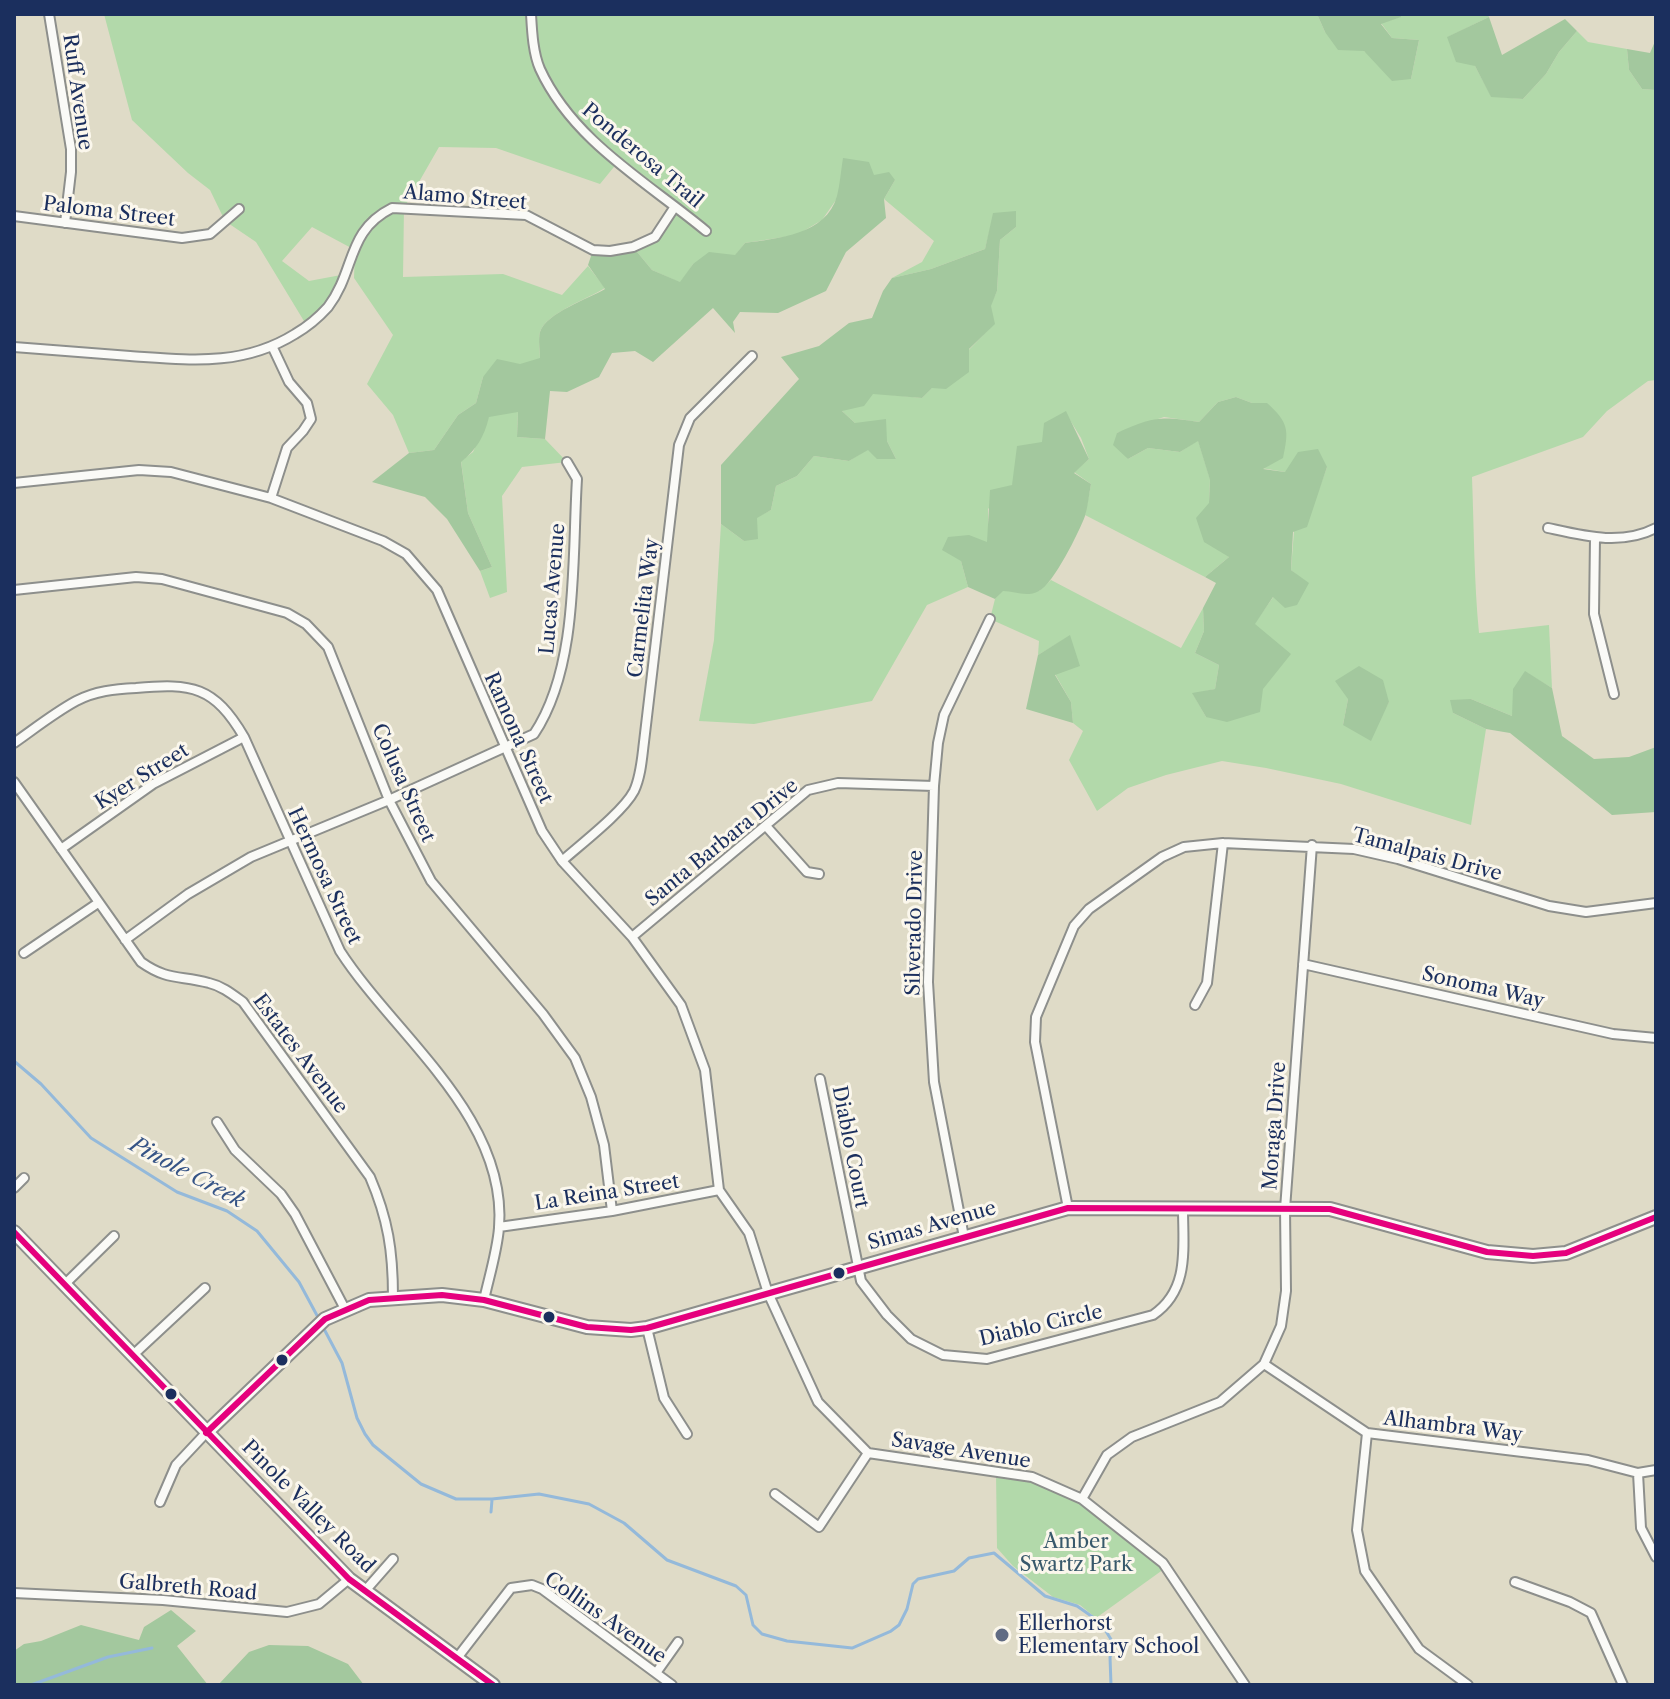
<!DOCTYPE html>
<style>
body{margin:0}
#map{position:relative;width:1670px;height:1699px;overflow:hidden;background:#dfdbc7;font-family:"Libre Caslon Text",serif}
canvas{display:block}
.frame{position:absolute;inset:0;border:16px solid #1b2f5e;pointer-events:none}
</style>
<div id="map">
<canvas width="1670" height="1699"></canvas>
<div class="frame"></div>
</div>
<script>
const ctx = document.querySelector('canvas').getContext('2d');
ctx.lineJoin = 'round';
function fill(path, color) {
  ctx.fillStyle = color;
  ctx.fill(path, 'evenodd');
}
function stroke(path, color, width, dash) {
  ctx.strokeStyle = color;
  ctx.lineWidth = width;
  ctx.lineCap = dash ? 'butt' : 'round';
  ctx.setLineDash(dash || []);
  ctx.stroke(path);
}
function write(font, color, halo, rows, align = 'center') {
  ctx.font = font + ' "Libre Caslon Text",serif';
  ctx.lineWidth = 6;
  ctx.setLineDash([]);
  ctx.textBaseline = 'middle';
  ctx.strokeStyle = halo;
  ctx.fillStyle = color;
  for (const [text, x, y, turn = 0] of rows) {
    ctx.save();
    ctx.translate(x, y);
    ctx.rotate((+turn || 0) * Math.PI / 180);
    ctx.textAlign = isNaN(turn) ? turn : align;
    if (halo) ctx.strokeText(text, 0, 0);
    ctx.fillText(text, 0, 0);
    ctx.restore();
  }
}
fill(new Path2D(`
 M104 14H1317L1325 32 1364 51 1411 79 1419 40 1392 38 1381 23 1400 17V14H1487L1489 17 1448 37 1475 66 1491 96 1523 99 1546 74 1559 52 1577 31 1588 42 1627 49 1629 70 1642 89 1656 90V380L1648 381 1607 411 1583 437 1472 477C1474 529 1474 581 1479 633L1549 625 1552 688 1525 672 1512 716 1471 699 1453 713 1486 729 1471 825 1341 784 1266 768 1222 761 1166 775 1128 788 1097 811 1069 760 1083 731 1073 723 1071 702 1055 674 1070 636 1038 655 1039 641 990 619 995 599 1002 591H1039L1051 580 1181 648 1203 608 1204 631 1195 653 1219 665 1215 689 1193 694 1206 717 1254 624 1274 596 1308 584 1291 570 1294 531 1318 492 1327 467 1285 472 1261 468 1267 404 1252 403 1236 397 1218 402 1199 422 1164 417 1117 433 1128 459 1148 448 1180 452 1198 440 1210 479 1209 503 1229 557 1205 577 1085 515 1091 484 1074 472 1089 459 1081 438 1065 412 1012 485 988 509V542L961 561 968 587 927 605 872 701 754 724 699 721 714 640 721 524 744 541 757 517 771 510 776 486 797 476 814 456 849 461 868 449 896 459 887 441 855 423 841 410 873 393 922 398 994 324 990 306 997 291 1000 240 1016 227 994 213 985 249 931 269 892 278 922 262 934 241 884 199 895 180 836 200 822 220 797 235 745 243 735 256 693 264 681 283 652 270 633 247 655 237 674 208 618 162 600 184 496 148 439 147 404 208 403 277 503 274 562 295 588 266 605 288C588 299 546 313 540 332 538 339 540 351 540 359L483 377 476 403 458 415 434 450 409 453 393 415 367 384 393 335 354 278 355 250 312 227 282 261 309 281 341 275 328 306 307 326 256 242 225 221 210 190 188 173 132 120ZM1348 699 1389 702 1381 717 1343 725Z
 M518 411 517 437 545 439 567 462 522 467 502 496 507 592 490 598 480 571 492 567 468 513 461 461 473 452 489 416Z
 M996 1472C1063 1487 1121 1515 1164 1569L1096 1618 1080 1605 1053 1597 1013 1566 997 1548Z`), '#b2d9aa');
fill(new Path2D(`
 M1317 14H1400L1401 17 1381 24 1392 38 1419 40 1411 79 1392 81 1364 51 1338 50 1325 32Z
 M1489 17 1502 55 1565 19 1577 31 1559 52 1546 74 1523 99 1491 97 1475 66 1456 62 1447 37Z
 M1656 39V90L1642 89 1629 70 1627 49 1650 53Z
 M843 158 869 162 874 175 889 172 895 180 884 199 886 218 846 252 826 291 778 313 740 312 733 322 735 333 713 308 653 362 635 351 612 353 599 377 567 392 550 391 545 439 517 437 518 412 489 417C484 437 477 449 461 462L468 513 492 567 480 571 447 519 425 497 372 482 409 453 434 450 458 415 476 403 483 377 497 359 520 364 540 358C540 351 538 339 540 332 546 313 588 299 605 289L588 265 593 250 633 247 652 270 680 282 693 264 709 252 735 255 745 243C778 238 826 235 837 196 840 184 841 170 843 158Z
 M1016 211V227L1000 240 997 291 991 306 995 324 969 349V372L946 389 932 388 922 398 873 394 864 406 842 411 855 423 886 419 887 441 896 459H877L868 450 849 461 814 456 797 476 776 486 771 510 757 518 758 539 744 541 721 524V465L799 379 781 357 819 346 849 323 872 318 883 291 892 278 931 269 985 249 993 213Z
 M1236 397 1252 403H1267C1289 423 1289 430 1283 458L1263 469 1285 472 1298 452 1318 449 1327 467 1307 527 1293 532 1291 570 1309 583 1297 605 1285 608 1273 597 1255 624 1291 654 1263 689 1260 712 1227 722 1206 717 1192 693 1215 689 1219 665 1195 653 1204 631 1203 608 1216 583 1205 577 1229 557 1204 542 1196 518 1209 503 1210 480 1198 441 1180 452 1148 448 1128 459 1113 445 1117 433C1153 417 1160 416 1199 422L1218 402Z
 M1066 411 1089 459 1074 473 1091 484C1089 494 1088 506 1085 516 1079 532 1054 583 1039 591 1026 598 1015 591 1003 591L995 599 968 587 961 561 942 550 948 537 969 535 987 542 990 490 1012 485 1017 446 1042 442 1044 423Z
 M1070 635 1080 666 1055 675 1071 702 1073 723 1026 709 1038 655Z
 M1359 666 1383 680 1389 702 1371 741 1343 725 1348 699 1335 681Z
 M1525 671 1552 688 1562 736 1594 759 1629 757 1656 747V812L1612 815 1510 733 1486 729 1453 713 1450 700 1471 699 1512 716 1513 689Z
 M171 1610 196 1631 177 1646 208 1685H14V1651L24 1644 41 1641 81 1625 139 1640 144 1627Z
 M269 1645 308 1646 348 1664 364 1685H218L249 1652Z`), '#a3c89e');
stroke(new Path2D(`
 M14 1061 41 1084 91 1138 177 1192 227 1211 257 1231 299 1282 320 1321
 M323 1327 342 1363 357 1418 365 1434 373 1445 421 1484 456 1499H492L539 1494 589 1504 624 1523 667 1560 736 1586 746 1595 753 1625 762 1634 787 1641 852 1648 891 1631 899 1625 907 1609 913 1584 918 1579 954 1571 969 1558 994 1553 1045 1596 1077 1606 1087 1613 1101 1623 1115 1646 1110 1657 1111 1685
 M491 1512 492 1500
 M31 1685 108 1657 152 1648`), '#94b9da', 3);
const street = new Path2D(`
 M49 14 71 149V172L65 223
 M531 14C532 31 533 53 540 69 573 141 647 182 706 231
 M14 216 182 238 210 234 239 209
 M14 347C53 350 91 353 130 356 189 360 242 367 295 334 307 327 319 317 328 307 356 270 346 231 392 208L526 215 593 250 610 251 633 247 655 237 674 208
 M14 483 139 470 171 472 271 498 383 541 406 554 437 590 542 831 562 861 632 937 681 1005 705 1070 719 1190 749 1233 768 1293 818 1402 868 1453 1032 1477 1082 1499 1163 1563 1245 1685
 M271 498 287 448 303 431 311 419 307 403 289 382 273 348
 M1548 528C1584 536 1621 546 1656 528
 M1595 538 1594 614 1614 694
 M14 590 136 577 162 579 287 613 306 624 328 647 389 800 431 881 543 1014 575 1058 591 1097 604 1145 612 1211
 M14 743C34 729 54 713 76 701 95 691 115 689 136 688 192 683 214 686 244 737L340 951C394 1035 508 1117 499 1228 497 1252 489 1277 484 1300
 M14 782 141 962C168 981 179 975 209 983 222 986 232 994 243 1002L370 1177C388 1219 393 1251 393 1297
 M766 826 807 872 819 874
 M61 849 153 784 244 737
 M562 861C581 844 623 812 634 791 641 776 642 758 644 742L679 445 690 418 752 356
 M632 937 808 790 838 783 934 786
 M125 940 188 894 251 857 389 800 534 734C579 667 572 558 577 479L567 462
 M24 953 98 903
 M1303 964 1613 1034 1656 1038
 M1195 1005 1207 983 1223 843
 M820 1079 861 1281 887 1315 911 1339 943 1355 987 1359 1153 1315C1190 1290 1183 1248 1183 1208
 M217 1122 235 1150 281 1194 295 1214 345 1309
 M14 1188 24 1178
 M1068 1208 1035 1042 1036 1017 1074 926 1089 909 1162 857 1184 847 1223 843 1354 849 1398 859 1549 906 1586 912 1656 903
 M499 1227 612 1211 719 1190
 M964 1237 934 1082 928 982 934 786 938 743 944 715 990 619
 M64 1285 114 1236
 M647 1328 664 1398 687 1434
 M133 1355 205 1288
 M1264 1364 1367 1433 1588 1460 1638 1473 1656 1470
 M1367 1433 1357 1530 1365 1571 1419 1649 1468 1685
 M1638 1473 1641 1528 1656 1557
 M775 1494 819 1527 868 1453
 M1082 1499 1107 1455 1132 1437 1220 1402 1264 1364 1281 1326 1286 1291 1285 1209 1312 845
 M160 1502 176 1465 206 1433
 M1515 1582 1570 1602 1591 1613 1623 1685
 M364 1592 393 1559
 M14 1593 163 1600 287 1612 319 1604 349 1579
 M457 1658 511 1588 532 1585 542 1589 672 1685
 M656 1673 678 1642`);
const secondary = new Path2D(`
 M14 1232 349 1579 493 1685
 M206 1433 325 1319 369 1300 442 1295 484 1300 587 1327 631 1330 647 1328 1068 1208 1330 1209 1487 1252 1533 1256 1566 1253 1656 1217`);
stroke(street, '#8d8f8c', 12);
stroke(secondary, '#8d8f8c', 16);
stroke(street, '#fafaf7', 8);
stroke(secondary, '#fafaf7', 12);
stroke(new Path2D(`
 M14 1232 349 1579 493 1685
 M206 1433 325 1319 369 1300 442 1295 484 1300 587 1327 631 1330 647 1328 1068 1208 1330 1209 1487 1252 1533 1256 1566 1253 1656 1217`), '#e5007d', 6);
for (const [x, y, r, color] of [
 [839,1273,7,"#1b2f5e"],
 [549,1317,7,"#1b2f5e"],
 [282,1360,7,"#1b2f5e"],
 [171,1394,7,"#1b2f5e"],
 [1002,1635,8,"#606b83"]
]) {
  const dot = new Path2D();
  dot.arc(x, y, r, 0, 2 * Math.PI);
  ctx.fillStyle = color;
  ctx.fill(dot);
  stroke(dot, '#fbf7ec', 3);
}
write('20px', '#1b2f5e', '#fbf7ec', [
 ["Ruff Avenue",77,92,82],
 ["Ponderosa Trail",642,156,40],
 ["Alamo Street",465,198,5],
 ["Paloma Street",109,212,7],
 ["Lucas Avenue",553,589,-85],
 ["Carmelita Way",644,608,-83],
 ["Ramona Street",518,738,66],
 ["Kyer Street",142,777,-32],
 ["Colusa Street",403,783,66],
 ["Santa Barbara Drive",722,843,-39],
 ["Tamalpais Drive",1427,855,15],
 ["Hermosa Street",324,876,65],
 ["Silverado Drive",915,923,-89],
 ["Sonoma Way",1483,988,13],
 ["Estates Avenue",300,1054,53],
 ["Moraga Drive",1275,1126,-86],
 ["Diablo Court",850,1147,79],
 ["La Reina Street",607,1193,-9],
 ["Simas Avenue",932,1226,-16],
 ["Diablo Circle",1041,1326,-13],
 ["Alhambra Way",1453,1427,7],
 ["Savage Avenue",961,1451,9],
 ["Pinole Valley Road",308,1507,45],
 ["Galbreth Road",188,1588,5],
 ["Collins Avenue",605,1618,35]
]);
write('20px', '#38596b', '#fbf7ec', [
 ["Amber",1076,1542],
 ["Swartz Park",1076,1565]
]);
write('20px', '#1b2f5e', '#fbf7ec', [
 ["Ellerhorst",1018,1624],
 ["Elementary School",1018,1647]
], 'left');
write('italic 22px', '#365486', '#fbf7ec', [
 ["Pinole Creek",187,1173,28]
]);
</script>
